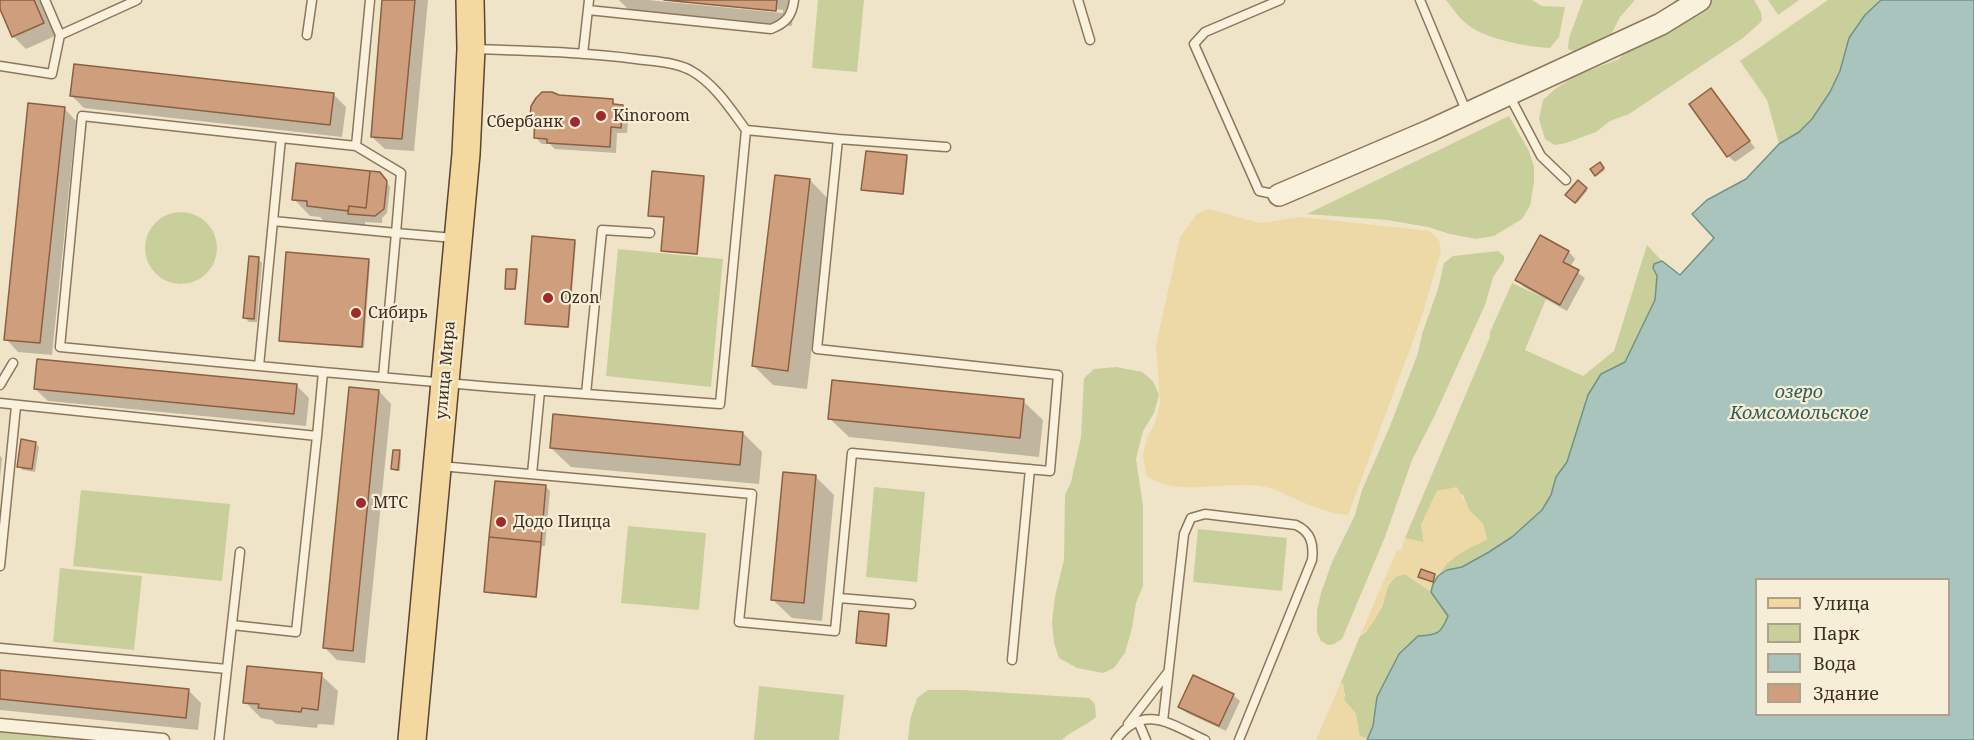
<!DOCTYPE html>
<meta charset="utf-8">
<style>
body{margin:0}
#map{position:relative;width:1974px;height:740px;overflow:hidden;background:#f0e4c8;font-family:"Noto Serif",serif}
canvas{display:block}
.legend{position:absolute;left:1755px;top:578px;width:195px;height:138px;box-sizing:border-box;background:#f7eed8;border:2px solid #ada18e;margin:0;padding:8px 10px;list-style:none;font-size:18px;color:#3d2e20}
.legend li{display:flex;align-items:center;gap:12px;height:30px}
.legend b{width:30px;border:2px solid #ada18e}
</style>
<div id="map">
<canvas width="1974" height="740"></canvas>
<ul class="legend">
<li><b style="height:8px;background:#f3d9a0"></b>Улица</li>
<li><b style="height:16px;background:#c9cf9b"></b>Парк</li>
<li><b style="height:16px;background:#a9c4bc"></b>Вода</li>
<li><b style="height:16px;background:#cf9f7d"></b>Здание</li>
</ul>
</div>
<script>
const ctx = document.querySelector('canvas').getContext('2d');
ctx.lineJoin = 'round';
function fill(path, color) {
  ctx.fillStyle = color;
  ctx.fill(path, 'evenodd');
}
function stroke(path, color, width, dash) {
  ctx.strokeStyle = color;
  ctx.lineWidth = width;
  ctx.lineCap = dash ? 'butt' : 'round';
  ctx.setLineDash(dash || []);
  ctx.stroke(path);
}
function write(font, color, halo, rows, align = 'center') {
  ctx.font = font + ' "Noto Serif",serif';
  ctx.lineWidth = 4.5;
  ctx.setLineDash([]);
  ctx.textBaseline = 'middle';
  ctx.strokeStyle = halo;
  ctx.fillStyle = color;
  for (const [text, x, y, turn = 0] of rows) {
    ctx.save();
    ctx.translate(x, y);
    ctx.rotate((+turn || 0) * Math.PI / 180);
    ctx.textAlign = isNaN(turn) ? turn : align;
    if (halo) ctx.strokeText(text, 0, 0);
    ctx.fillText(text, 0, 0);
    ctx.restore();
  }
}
fill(new Path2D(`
 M818 0H864L857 72 812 68Z
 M1446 0H1532L1542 6 1565 7 1559 37 1550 48C1528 47 1485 39 1468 25 1459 18 1453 9 1446 0Z
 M1583 0H1635L1620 17 1610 37 1589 50 1576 52 1568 49 1569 38Z
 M1676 0H1754L1761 12 1762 21 1743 38 1629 114 1610 121 1596 132 1566 143 1555 145 1545 139 1539 119 1543 100 1555 89 1575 76 1619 59 1657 15Z
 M1768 0H1799L1778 15Z
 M1828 0H1881L1865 15 1849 38 1840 71 1830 92 1812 119 1799 132 1779 144 1767 100 1740 61Z
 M1509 116 1529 151 1534 167V182L1530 206 1522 219 1494 236 1476 239 1450 234 1428 227 1387 220 1307 214Z
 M145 248a36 36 0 1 1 72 0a36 36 0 1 1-72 0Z
 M1647 245 1662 261 1654 264 1653 268 1657 276 1655 300 1625 362 1601 374 1588 395 1567 462 1556 477 1551 495 1542 510 1512 537 1489 552 1462 567 1447 570 1438 576C1451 554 1465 551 1487 539L1483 524 1469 510 1463 495 1450 489 1437 491 1421 525 1424 543 1405 538 1490 337V332L1512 283 1546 299 1525 350 1583 376 1614 351Z
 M618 249 723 259 711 387 606 376Z
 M1498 251 1504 256V261L1493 277 1485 305 1434 417 1412 460 1385 537 1342 639 1334 644 1328 645 1321 641 1317 632V610L1321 593 1332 562 1355 515 1362 490 1390 426 1418 353 1422 334 1438 289 1444 263 1453 256Z
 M1116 367 1142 372 1153 381 1159 395 1154 413 1143 431 1136 459 1143 506V586L1136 603 1132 628 1125 653 1114 668 1103 673 1077 668 1059 658 1054 643 1052 622 1055 596 1064 560 1065 495 1071 482 1081 437 1084 378 1094 369Z
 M874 487 925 492 917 582 866 577Z
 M81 490 230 504 222 581 73 566Z
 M628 526 706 533 699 610 621 603Z
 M1198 529 1287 538 1282 591 1193 582Z
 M60 568 142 576 134 650 53 642Z
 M1405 574 1431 592 1448 616C1441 634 1437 635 1418 636L1377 697 1373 727 1368 737 1363 738 1359 734 1356 714 1344 700 1345 695 1341 682 1360 636 1366 632 1382 607 1388 586 1395 577Z
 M759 686 844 695 839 740H754Z
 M928 690H963L1089 698 1095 704 1096 717C1085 727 1072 730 1062 740H908L910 720 917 698Z
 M0 731 89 740H0Z`), '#c9cf9b');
fill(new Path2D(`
 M1208 209 1260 223 1301 217 1430 231 1439 240 1441 251 1420 322 1348 515C1327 513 1309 505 1291 497 1284 494 1276 489 1269 488 1230 478 1181 499 1146 476L1143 456 1147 438 1155 423 1160 403 1156 345 1180 237 1197 214Z
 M1457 487 1469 510 1483 524 1487 539C1463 552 1437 562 1431 592L1405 574C1402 575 1398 575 1395 577 1387 582 1386 595 1382 604 1378 616 1370 629 1360 636L1397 550H1401L1405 538 1424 542 1421 525 1437 491Z
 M1341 682 1344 685V700L1356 714 1359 734 1363 738 1368 737 1367 740H1316Z`), '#ecd9a5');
const water = new Path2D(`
 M1881 0H1974V740H1367L1373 726 1377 697 1399 654 1418 636C1437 635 1441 634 1448 616L1431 592 1433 584 1438 576 1447 570 1462 567 1489 552 1512 537 1542 510 1551 495 1556 477 1567 462 1588 395 1601 374 1625 362 1655 300 1657 276 1653 268 1654 264 1662 261 1680 275 1714 238 1692 214 1707 200 1746 179 1779 144 1799 132 1812 119 1830 92 1840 71 1849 38 1865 15ZM1756 580H1948V714H1756Z`);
fill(water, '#a9c4bc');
stroke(water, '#6f938a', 1.5);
fill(new Path2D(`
 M0 0H40L55 36 26 49 13 36 0 5Z
 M384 0H428L414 151 385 149 372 137Z
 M619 0H648L783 13V10L680 0H794L792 26 630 11Z
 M1711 90 1755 148 1735 162 1728 156Z
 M333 94 346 107 342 137 84 108 72 96Z
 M558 96 612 101 617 105 622 106 629 113 627 133H617L616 153 555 149 550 144H542L535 137 536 120 532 115Z
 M64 108 76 121 52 355 18 352 6 339Z
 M906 157 908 158 904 195 864 191 863 189Z
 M1599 164 1605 170 1597 176 1592 169Z
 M703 177 705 179 698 255 664 252 662 250 665 218 649 215Z
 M384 178 390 187 387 213 382 218V223L365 222V226L325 222 320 217 310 216 294 199Z
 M810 180 829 200 807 389 773 385 754 366Z
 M1578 182 1587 191 1577 203 1568 195Z
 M1541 237 1569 252 1575 259 1570 267 1585 278 1567 311 1524 287 1517 280Z
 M575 241 576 243 569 328 528 325 526 323Z
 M258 259 262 263 257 322H249L245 318Z
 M369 260 370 262 364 348 282 342 280 340Z
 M516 271 518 273 516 290H508L506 288Z
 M296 385 309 398 306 426 48 401 35 389Z
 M379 391 391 404 365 663 337 660 324 647Z
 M1023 401 1043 420 1039 457 849 437 829 418Z
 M743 433 762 452 759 484 571 467 551 448Z
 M35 443 39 447 35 472 23 470 19 466Z
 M400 452 401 454 400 471H395L393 469Z
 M0 456 2 458 0 478Z
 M815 476 834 495 822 621 792 618 772 599Z
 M546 487 550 491 545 546H542L537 598 487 593 486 592Z
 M888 615 890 617 887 647 859 644 857 642Z
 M0 671 188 690 201 703 198 730 0 710Z
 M321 675 338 691 334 725 318 724 317 728 276 724 272 720 261 718 245 702Z
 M1233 695 1240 701 1226 731 1187 713 1180 707Z`), '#0003');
const building = new Path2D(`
 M0 0H34L44 23 12 37 0 9Z
 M382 0H415L402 139 371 137Z
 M664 0H777L776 11Z
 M74 64 334 93 330 125 70 96Z
 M1711 88 1750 141 1727 157 1689 104Z
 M542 92H552L559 95 613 99V104L623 105 621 128 611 127 610 147 547 143V139L534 138 535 117 530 116 531 106 536 98Z
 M28 103 65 107 40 343 4 340Z
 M866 151 907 155 903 194 861 190Z
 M1600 162 1604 168 1595 176 1590 169Z
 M296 163 370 171 366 208 349 206 348 211 307 206V201L292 200Z
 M370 171 380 172 387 181 384 209 375 216 348 214 349 206 366 208Z
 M652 171 704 176 697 254 661 251 664 217 648 216Z
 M775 175 810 179 788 371 752 366Z
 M1578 180 1587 188 1575 203 1565 195Z
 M1540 235 1569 251 1563 262 1579 270 1560 305 1515 280Z
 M532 236 575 240 568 327 525 324Z
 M286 252 369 259 362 347 279 341Z
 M249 256 259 257 254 319 243 318Z
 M506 269H517L515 289H505Z
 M37 359 297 384 294 414 34 389Z
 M832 380 1024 399 1020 438 828 419Z
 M349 387 379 390 353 651 323 648Z
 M553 414 743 432 740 465 550 448Z
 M21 439 36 442 32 469 17 467Z
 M393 450H400L398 470 391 469Z
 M783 472 816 475 804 603 771 600Z
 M495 481 546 485 541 542 489 537Z
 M489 537 541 542 536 597 484 592Z
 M1421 569 1435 574 1433 582 1418 577Z
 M859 611 889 614 886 646 856 643Z
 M247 666 322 673 318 710 302 708 301 712 258 708 259 704 243 703Z
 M0 670 189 689 186 718 0 699Z
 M1193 675 1234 694 1219 726 1178 707Z`);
fill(building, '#cf9f7d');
stroke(building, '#8d5f41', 1.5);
const service = new Path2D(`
 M1078 0 1090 40
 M1420 0 1467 113
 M588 10 771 29C786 23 792 16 794 0
 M60 35 137 0
 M307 35 312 0
 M583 54 589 0
 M0 66 52 74 60 35 45 0
 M1509 95 1541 156 1566 180
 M746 130 838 139 946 147
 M356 146 401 173 396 233 454 238
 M1278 195 1259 191 1194 44 1205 32 1280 0
 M273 221 396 233 383 377
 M259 366 60 347 82 116 281 138
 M323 372 259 366 281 138 356 146 370 0
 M0 385 13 363
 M586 394 602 230 650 233
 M0 403 317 436 323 372 492 387 720 404 746 130C730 108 714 83 690 70 674 62 653 61 636 59 583 52 529 51 475 49
 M440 466 752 494 739 622 835 631 852 453 1050 471 1058 375 817 349 838 139
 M532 474 540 391
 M0 566 16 406
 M839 598 911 604
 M232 625 296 632 317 436
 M0 648 227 669
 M1012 660 1030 469
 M1138 721 1146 740
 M1163 721 1184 534 1191 518 1205 514 1296 525C1311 532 1314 544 1312 560L1239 740
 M1128 724 1168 672
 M219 740 240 552
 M1116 740C1143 702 1172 725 1205 740`);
const pedestrian = new Path2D(`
 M0 725 163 740`);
const tertiary = new Path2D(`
 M1279 195 1429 131 1661 24 1700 0`);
const primary = new Path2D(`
 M412 740 466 154 471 49 470 0`);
stroke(service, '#8d765c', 11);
stroke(pedestrian, '#8d765c', 15);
stroke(tertiary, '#8d765c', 24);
stroke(primary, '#5b4430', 30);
stroke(service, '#faf1dc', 8);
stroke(pedestrian, '#faf1dc', 12);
stroke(tertiary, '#faf1dc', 21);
stroke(primary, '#f3d9a0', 27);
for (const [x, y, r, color] of [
 [601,116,6,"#9e2a2b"],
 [575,122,6,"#9e2a2b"],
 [548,298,6,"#9e2a2b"],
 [356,313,6,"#9e2a2b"],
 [361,503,6,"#9e2a2b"],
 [501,522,6,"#9e2a2b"]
]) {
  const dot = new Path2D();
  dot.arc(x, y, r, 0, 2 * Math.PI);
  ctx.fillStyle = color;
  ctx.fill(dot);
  stroke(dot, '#f7eed8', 2);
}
write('16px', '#3d2e20', '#f7eed8', [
 ["Kinoroom",613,116],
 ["Сбербанк",563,122,"right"],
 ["Ozon",560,298],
 ["Сибирь",368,313],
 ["МТС",373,503],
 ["Додо Пицца",513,522]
], 'left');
write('16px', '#3d2e20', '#f7eed8', [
 ["улица Мира",446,370,-85]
]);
write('italic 18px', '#2f5d5a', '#f7eed8', [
 ["озеро",1799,393],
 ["Комсомольское",1799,414]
]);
</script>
